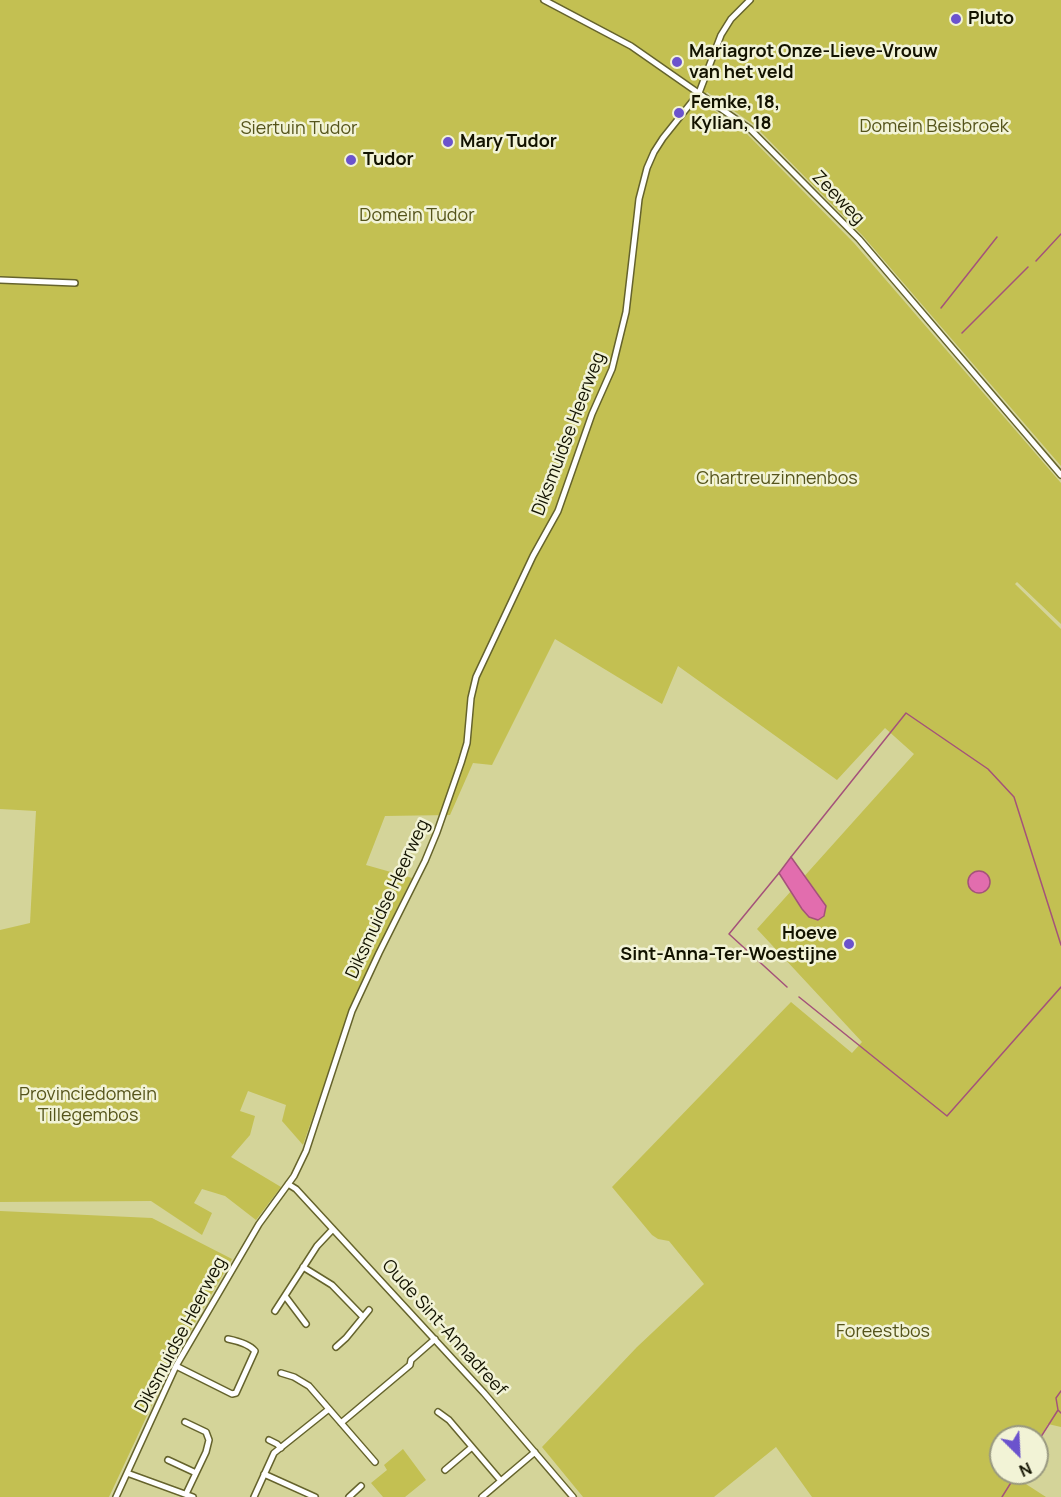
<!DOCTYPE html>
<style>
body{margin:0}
#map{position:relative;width:1061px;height:1497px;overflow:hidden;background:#d4d499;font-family:Manrope,sans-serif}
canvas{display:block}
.north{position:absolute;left:989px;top:1425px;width:60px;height:60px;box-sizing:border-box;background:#f2f3d6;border:2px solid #999980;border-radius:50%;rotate:156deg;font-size:16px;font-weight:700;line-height:24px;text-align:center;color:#131300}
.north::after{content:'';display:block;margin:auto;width:21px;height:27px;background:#6b53cd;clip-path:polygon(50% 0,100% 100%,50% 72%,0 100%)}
</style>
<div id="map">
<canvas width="1061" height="1497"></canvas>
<div class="north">N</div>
</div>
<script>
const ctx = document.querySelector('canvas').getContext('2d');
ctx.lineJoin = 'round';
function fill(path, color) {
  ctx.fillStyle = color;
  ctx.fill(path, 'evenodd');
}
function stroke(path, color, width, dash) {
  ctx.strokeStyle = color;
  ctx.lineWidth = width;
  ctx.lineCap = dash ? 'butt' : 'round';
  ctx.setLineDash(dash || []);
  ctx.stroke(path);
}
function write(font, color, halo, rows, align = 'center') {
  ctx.font = font + ' Manrope,sans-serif';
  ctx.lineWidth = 5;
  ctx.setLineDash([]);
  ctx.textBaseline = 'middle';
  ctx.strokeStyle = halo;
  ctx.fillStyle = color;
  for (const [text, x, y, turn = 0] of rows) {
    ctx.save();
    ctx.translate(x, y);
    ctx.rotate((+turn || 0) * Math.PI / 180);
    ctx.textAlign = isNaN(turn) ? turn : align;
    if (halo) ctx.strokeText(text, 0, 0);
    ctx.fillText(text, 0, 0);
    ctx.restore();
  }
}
fill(new Path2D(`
 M0 0H1061V466L863 236 754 125 707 92 701 101 747 134 854 243 1061 483V624L1017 582 1015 584 1061 629V1427L1048 1424 1037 1442V1437H1001V1473H1017L1015 1477 1046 1497H812L776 1447 714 1497H583L542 1447 637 1347 704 1284 669 1241 658 1239 652 1235 612 1187 791 1002 852 1053 862 1042 757 929 914 754 885 728 837 780 678 666 662 704 555 639 492 765 473 763 450 815 385 816 366 865 412 878 356 993 303 1145 282 1121 286 1105 248 1091 240 1111 255 1116 250 1135 231 1157 281 1187 256 1220 225 1196 202 1189 194 1203 212 1213 202 1235 151 1201 0 1202V930L30 923 36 811 0 809Z
 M0 1211 152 1218 232 1259 172 1362 109 1497H0Z
 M403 1449 426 1480 405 1497H383L371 1483 387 1470 384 1465Z`), '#c3c052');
const water = new Path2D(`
 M791 857 826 906 824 916 818 920 809 917 802 909 779 873Z
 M968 882a11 11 0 1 1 22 0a11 11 0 1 1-22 0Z`);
fill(water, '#e26dae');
stroke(water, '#a4527a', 1.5);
stroke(new Path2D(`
 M1036 261 1061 234
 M941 308 997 237
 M962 333 1028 267
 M791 857 906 713 988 769 1014 797 1061 945
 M779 873 729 934 787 987
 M799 997 947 1116 1061 987
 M1061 1391 1056 1398 1058 1410 1061 1413
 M1037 1443 1058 1410
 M1002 1497 1017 1473`), '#a4527a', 1.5);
const street = new Path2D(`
 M544 0 631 46 750 129 859 239 1061 475
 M0 280 75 283
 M288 1184 296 1189 484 1393 573 1497
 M303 1267 332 1285 363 1317
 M285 1296 306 1324
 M275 1311 317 1246 333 1229
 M336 1347 346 1338 369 1310
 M176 1366 232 1394 236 1393 255 1351C249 1344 238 1341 228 1339
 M281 1373 294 1377 309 1386 375 1462
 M438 1412 449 1420 501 1481
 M185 1422 206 1432 209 1440 206 1452 186 1494
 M341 1423 410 1365 411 1360 435 1339
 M269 1440 277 1444 281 1448
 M168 1460 196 1473
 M445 1470 472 1447
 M127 1473 193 1497
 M264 1474 315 1497
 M116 1497 176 1366 259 1224 294 1176 306 1151 352 1011 379 953 425 861 437 832 461 763 467 743 471 698 476 677 533 556 558 511 592 414 612 369 626 312 637 217 639 199 647 168 654 152 663 138 699 93 721 35 731 19 750 0
 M254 1497 274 1453 329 1409
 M349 1497 361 1486
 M482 1497 535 1452`);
stroke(street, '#65632c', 8);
stroke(street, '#fff', 5);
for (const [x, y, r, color] of [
 [956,19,6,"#6b53cd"],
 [677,62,6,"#6b53cd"],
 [679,113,6,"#6b53cd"],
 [448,142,6,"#6b53cd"],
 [351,160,6,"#6b53cd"],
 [849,944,6,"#6b53cd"]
]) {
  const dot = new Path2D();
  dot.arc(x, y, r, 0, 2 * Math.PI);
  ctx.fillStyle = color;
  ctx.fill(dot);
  stroke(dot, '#f2f3d6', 2);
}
write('bold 18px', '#131300', '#f2f3d6', [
 ["Pluto",968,19],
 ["Mariagrot Onze-Lieve-Vrouw",689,52],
 ["van het veld",689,73],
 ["Femke, 18,",691,103],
 ["Kylian, 18",691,124],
 ["Mary Tudor",460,142],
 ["Tudor",363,160],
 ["Hoeve",837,934,"right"],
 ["Sint-Anna-Ter-Woestijne",837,955,"right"]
], 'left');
write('18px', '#55541b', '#f2f3d6', [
 ["Domein Beisbroek",934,127],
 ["Siertuin Tudor",299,129],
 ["Domein Tudor",417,216],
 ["Chartreuzinnenbos",777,479],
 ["Provinciedomein",88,1095],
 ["Tillegembos",88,1116],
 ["Foreestbos",883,1332]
]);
write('18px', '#131300', '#f2f3d6', [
 ["Zeeweg",838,198,46],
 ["Diksmuidse Heerweg",569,434,-69],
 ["Diksmuidse Heerweg",388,899,-65],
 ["Oude Sint-Annadreef",444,1328,48],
 ["Diksmuidse Heerweg",181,1335,-62]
]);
</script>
